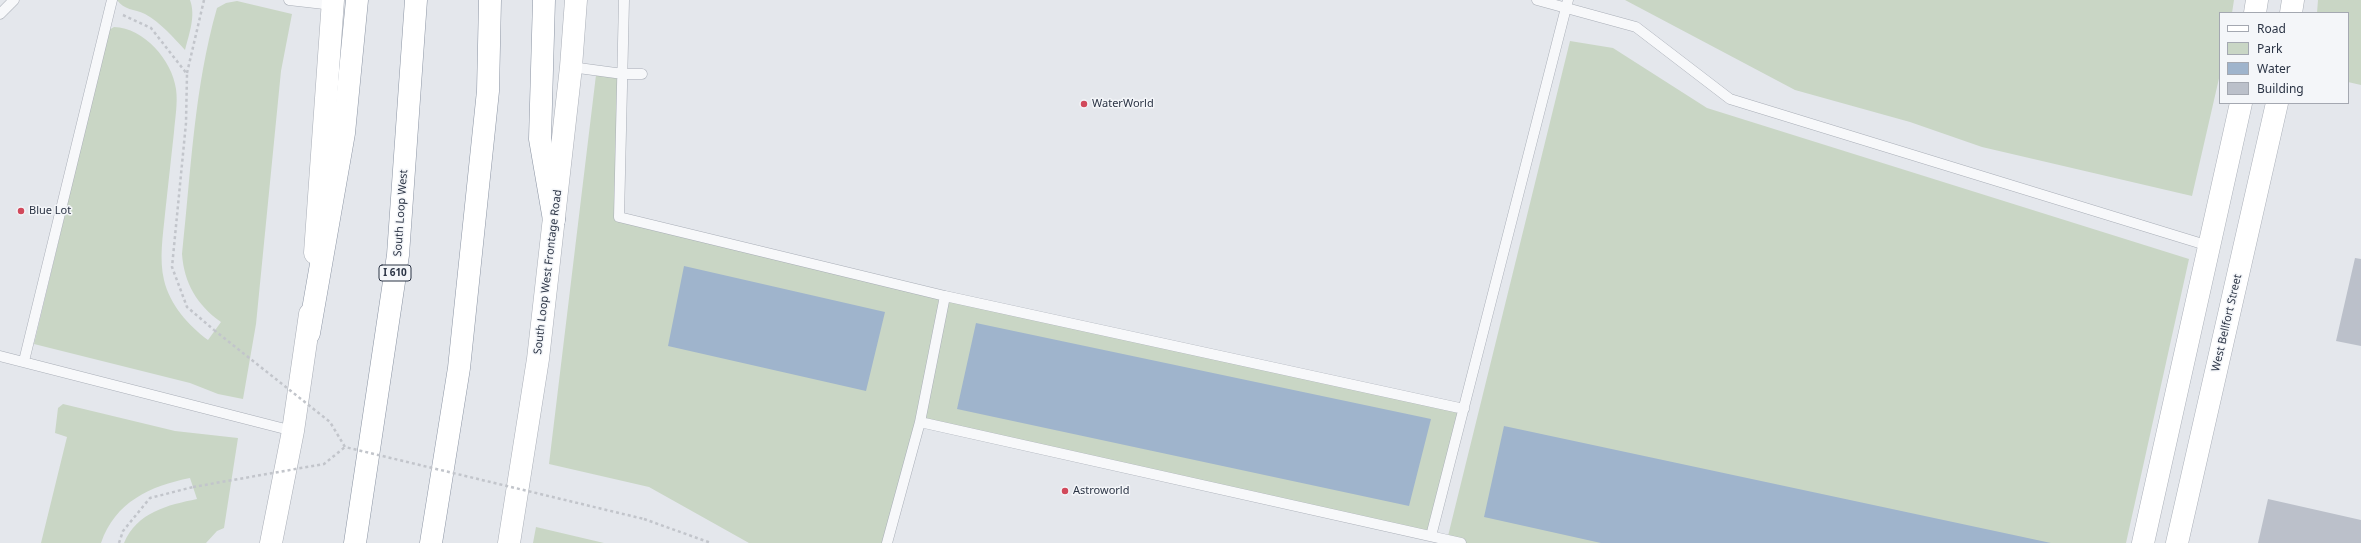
<!DOCTYPE html>
<style>
body{margin:0}
#map{position:relative;width:2361px;height:543px;overflow:hidden;background:#e4e7ec;font-family:"Noto Sans",sans-serif}
canvas{display:block}
.legend{position:absolute;left:2219px;top:12px;width:130px;height:92px;box-sizing:border-box;background:#f4f6f9;border:1px solid #a4a8b1;margin:0;padding:5px 7px;list-style:none;font-size:12px;color:#2b3445}
.legend li{display:flex;align-items:center;gap:8px;height:20px}
.legend b{width:20px;border:1px solid #a4a8b1}
</style>
<div id="map">
<canvas width="2361" height="543"></canvas>
<ul class="legend">
<li><b style="height:5px;background:#fff"></b>Road</li>
<li><b style="height:11px;background:#c9d6c5"></b>Park</li>
<li><b style="height:11px;background:#9fb4cc"></b>Water</li>
<li><b style="height:11px;background:#bbc0ca"></b>Building</li>
</ul>
</div>
<script>
const ctx = document.querySelector('canvas').getContext('2d');
ctx.lineJoin = 'round';
function fill(path, color) {
  ctx.fillStyle = color;
  ctx.fill(path, 'evenodd');
}
function stroke(path, color, width, dash) {
  ctx.strokeStyle = color;
  ctx.lineWidth = width;
  ctx.lineCap = dash ? 'butt' : 'round';
  ctx.setLineDash(dash || []);
  ctx.stroke(path);
}
function write(font, color, halo, rows, align = 'center') {
  ctx.font = font + ' "Noto Sans",sans-serif';
  ctx.lineWidth = 3;
  ctx.setLineDash([]);
  ctx.textBaseline = 'middle';
  ctx.strokeStyle = halo;
  ctx.fillStyle = color;
  for (const [text, x, y, turn = 0] of rows) {
    ctx.save();
    ctx.translate(x, y);
    ctx.rotate((+turn || 0) * Math.PI / 180);
    ctx.textAlign = isNaN(turn) ? turn : align;
    if (halo) ctx.strokeText(text, 0, 0);
    ctx.fillText(text, 0, 0);
    ctx.restore();
  }
}
fill(new Path2D(`
 M117 0H190C196 16 189 34 185 50 173 37 161 23 145 14 134 9 124 10 117 0Z
 M1625 0H2234L2232 13H2220V74L2192 196 1982 147 1910 122 1795 90Z
 M2318 0H2361V85L2348 82V13H2317Z
 M237 1 292 14 281 71 256 324 243 399 218 394 190 383 34 344 109 30 114 27C144 28 172 60 176 89 178 103 175 119 174 132 171 159 168 186 165 214 163 235 159 259 164 280 170 305 188 325 208 340L221 322C197 305 184 283 182 254 191 172 194 88 217 8L226 3Z
 M1570 41 1613 48 1707 108 2189 259 2126 543H1462L1447 540Z
 M623 74 619 217 1464 409 1431 536 920 422 887 543H749L649 487 549 464 596 75Z
 M63 404 175 431 238 438 224 528 217 531 206 543H124C137 512 168 505 197 499L190 478C150 486 115 502 101 543H41L67 437 55 433 58 408Z
 M536 527 604 543H533Z`), '#c9d6c5');
fill(new Path2D(`
 M684 266 885 312 866 391 668 346Z
 M976 323 1431 419 1409 506 957 409Z
 M1504 426 2051 543H1601L1484 517Z`), '#9fb4cc');
fill(new Path2D(`
 M2355 258 2361 259V346L2336 341Z
 M2268 499 2361 520V543H2258Z`), '#bbc0ca');
const service = new Path2D(`
 M289 0 333 5
 M624 0 619 217 945 296 920 422 1461 543
 M1537 0 1636 27 1730 99 2209 246
 M0 14 14 0
 M571 67 623 74H642
 M945 296 1464 409
 M0 356 293 431
 M24 361 112 0
 M1431 536 1568 0
 M887 543 920 422`);
const secondary = new Path2D(`
 M2255 13 2257 0
 M2291 13 2293 0
 M315 253 333 0
 M271 543 293 431 310 314
 M509 543 538 359 571 67 576 0
 M2143 543 2241 103
 M2177 543 2277 103`);
const motorway = new Path2D(`
 M544 0 540 139 554 220
 M309 333 344 133 357 0
 M355 543 398 255 416 0
 M431 543 459 368 488 91 490 0`);
stroke(service, '#a9aeb7', 11);
stroke(secondary, '#a9aeb7', 23);
stroke(motorway, '#8b94a3', 23);
stroke(new Path2D(`
 M123 15 151 28 187 74 186 123 172 267 187 307 214 330
 M187 73 204 0
 M644 519 711 543
 M119 543 123 531 150 498 193 487`), '#c2c5cb', 2.5, [3, 3]);
stroke(service, '#f7f8fa', 10);
stroke(secondary, '#fff', 22);
stroke(motorway, '#fff', 22);
stroke(new Path2D(`
 M214 330 330 422 345 447 644 519
 M193 487 324 464 345 447`), '#c2c5cb', 2.5, [3, 3]);
for (const [x, y, r, color] of [
 [1084,104,4,"#d1495b"],
 [21,211,4,"#d1495b"],
 [1065,491,4,"#d1495b"]
]) {
  const dot = new Path2D();
  dot.arc(x, y, r, 0, 2 * Math.PI);
  ctx.fillStyle = color;
  ctx.fill(dot);
  stroke(dot, '#f4f6f9', 1.5);
}
for (const [x, y, w] of [
 [395,273,32]
]) {
  const box = new Path2D();
  box.roundRect(x - w / 2, y - 8, w, 16, 3);
  ctx.fillStyle = '#f4f6f9';
  ctx.fill(box);
  stroke(box, '#2b3445', 1);
}
write('bold 10px', '#2b3445', null, [
 ["I 610",395,273]
]);
write('11px', '#2b3445', '#f4f6f9', [
 ["WaterWorld",1092,104],
 ["Blue Lot",29,211],
 ["Astroworld",1073,491]
], 'left');
write('11px', '#2b3445', '#f4f6f9', [
 ["South Loop West",401,213,-86],
 ["South Loop West Frontage Road",548,272,-83],
 ["West Bellfort Street",2227,323,-77]
]);
</script>
